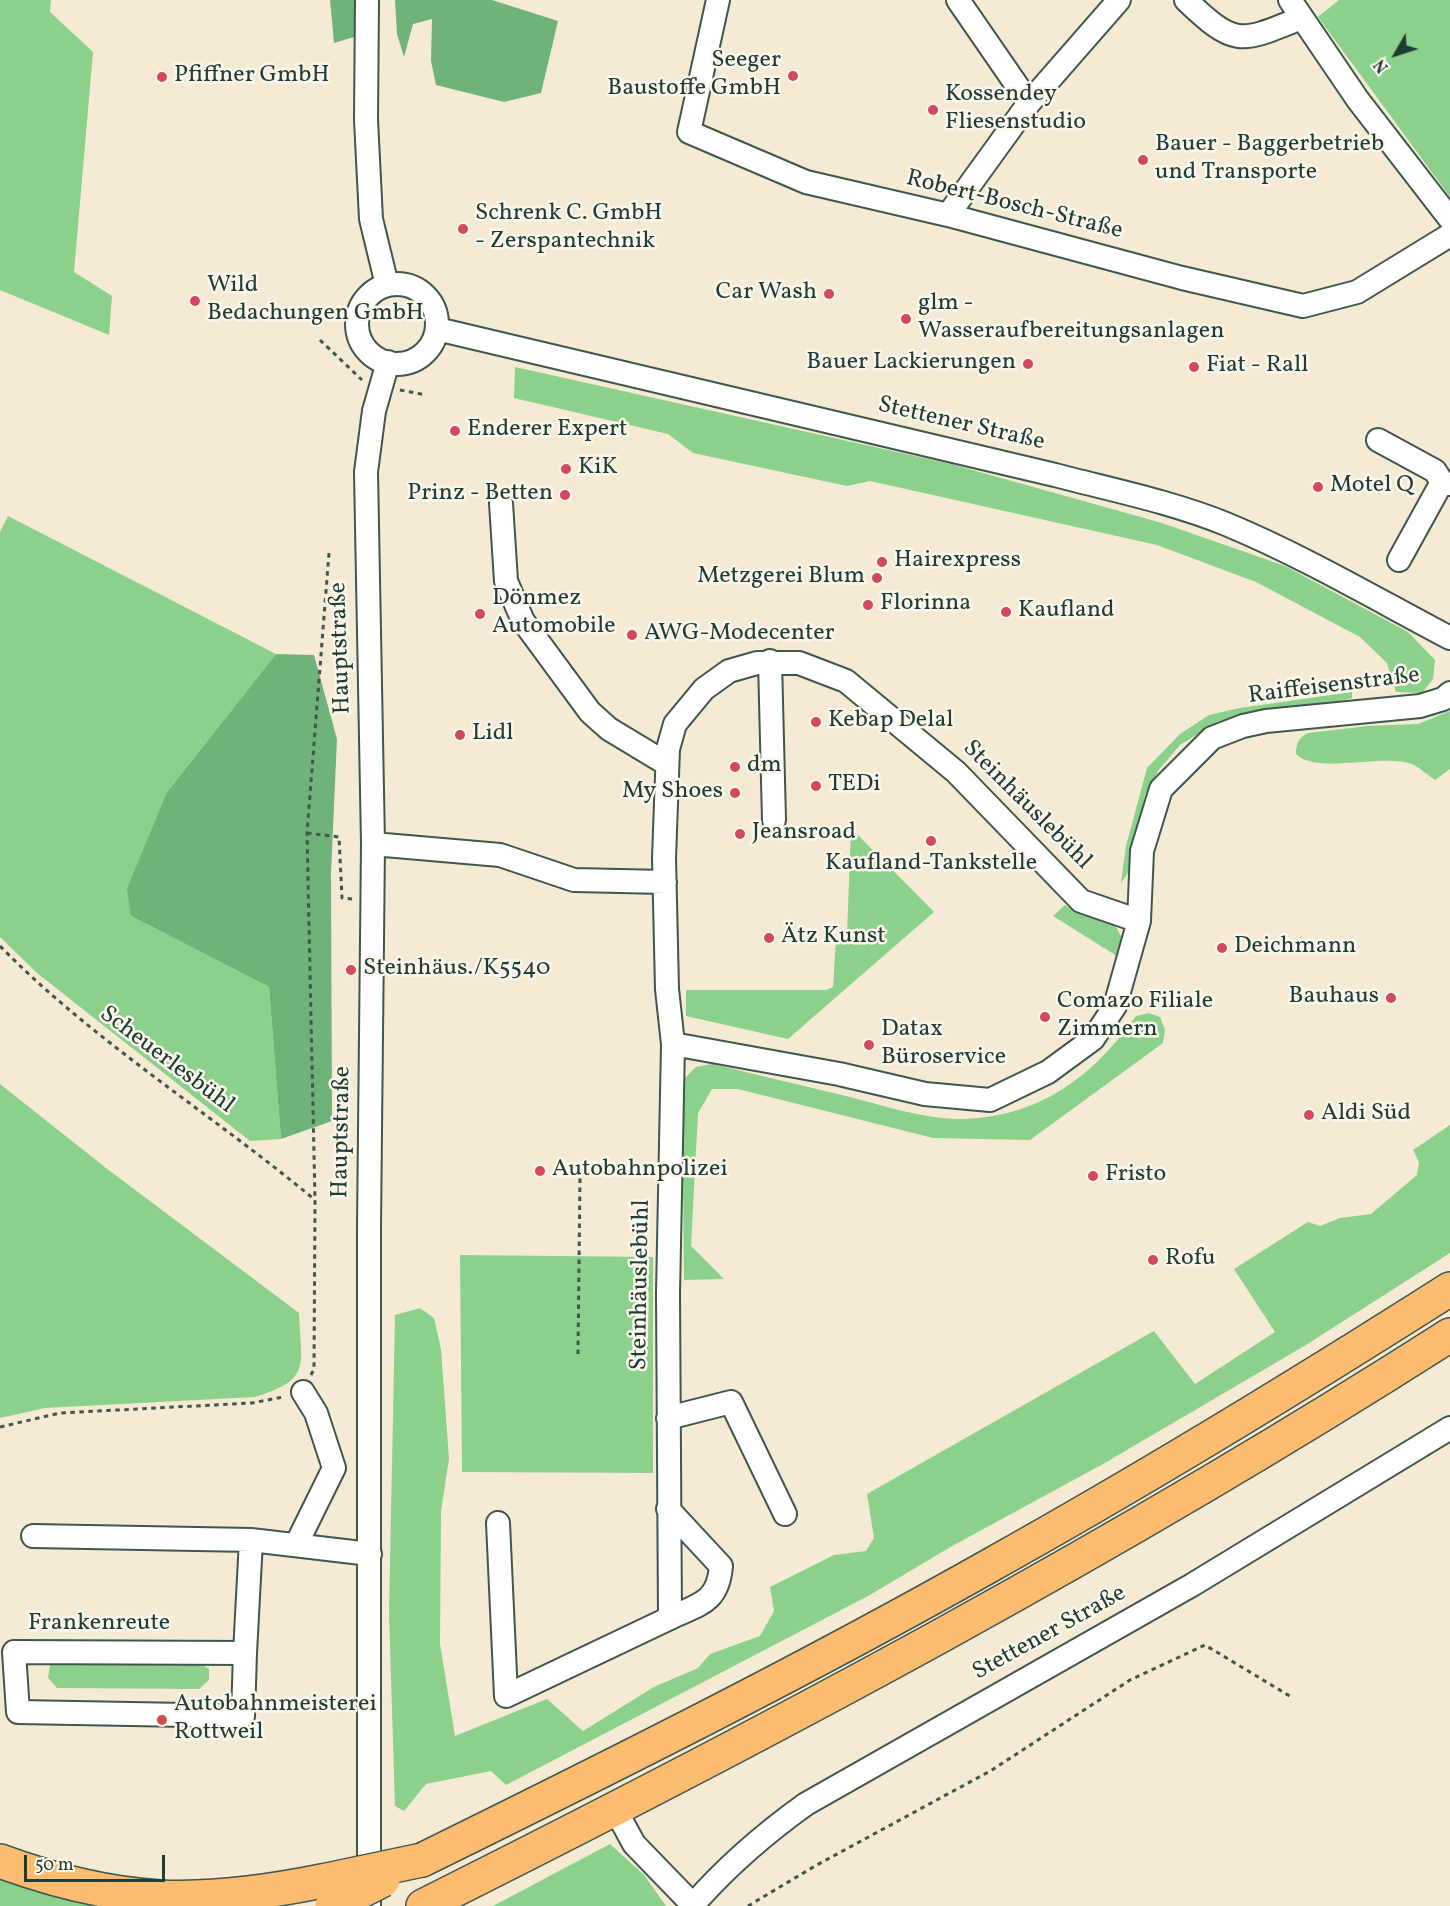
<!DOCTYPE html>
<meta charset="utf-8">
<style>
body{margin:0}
#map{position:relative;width:1450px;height:1906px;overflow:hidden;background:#f5ead3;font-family:Vollkorn,serif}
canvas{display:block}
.north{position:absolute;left:1366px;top:24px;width:60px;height:60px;-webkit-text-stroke:4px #fbf7ec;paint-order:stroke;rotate:231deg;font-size:16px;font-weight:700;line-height:24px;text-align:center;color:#1f3d34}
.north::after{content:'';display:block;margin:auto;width:21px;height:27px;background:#1f3d34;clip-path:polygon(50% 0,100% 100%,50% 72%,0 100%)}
.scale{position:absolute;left:24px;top:1855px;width:141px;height:27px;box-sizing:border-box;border:3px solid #1f3d34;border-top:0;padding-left:8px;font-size:18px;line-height:21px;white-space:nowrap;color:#1f3d34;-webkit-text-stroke:4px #fbf7ec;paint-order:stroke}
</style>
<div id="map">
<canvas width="1450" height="1906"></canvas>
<div class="north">N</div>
<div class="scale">50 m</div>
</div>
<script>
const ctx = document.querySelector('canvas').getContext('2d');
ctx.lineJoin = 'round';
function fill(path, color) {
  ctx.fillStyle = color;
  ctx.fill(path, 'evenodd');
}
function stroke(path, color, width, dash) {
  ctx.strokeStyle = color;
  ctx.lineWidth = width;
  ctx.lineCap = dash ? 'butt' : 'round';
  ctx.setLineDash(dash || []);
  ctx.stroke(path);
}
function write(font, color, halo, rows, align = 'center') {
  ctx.font = font + ' Vollkorn,serif';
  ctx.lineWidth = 5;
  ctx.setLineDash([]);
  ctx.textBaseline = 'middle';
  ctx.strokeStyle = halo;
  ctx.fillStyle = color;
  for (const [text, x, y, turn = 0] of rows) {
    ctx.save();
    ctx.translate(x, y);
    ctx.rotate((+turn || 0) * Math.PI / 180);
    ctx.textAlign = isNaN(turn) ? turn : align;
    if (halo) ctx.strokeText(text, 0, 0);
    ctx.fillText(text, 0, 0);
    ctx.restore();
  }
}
fill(new Path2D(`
 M0 0H51L50 12 93 52 74 272 112 296 109 335 0 290Z
 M1339 0H1450V197L1318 17Z
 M515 367 951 464 1162 523 1285 566 1408 632 1435 660 1433 679 1422 693 1396 692 1387 663 1360 637 1256 582 1157 545 870 481 847 486 693 453 668 434 514 398Z
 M8 516 276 654 167 792 131 916 269 987 281 1139 250 1141 37 973 0 937V532Z
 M1352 692V698L1345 700 1219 721 1180 745 1158 771 1145 795 1133 866 1121 883 1126 846 1147 768 1180 734 1209 715 1240 708Z
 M1450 711V769L1435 780C1428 775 1420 768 1412 764 1382 753 1316 775 1296 754 1296 744 1299 737 1308 733L1368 726 1418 724Z
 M851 828 934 912 788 1039 686 1016V990H826L833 987 836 939 847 935Z
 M1065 905 1078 914 1113 922 1124 941 1120 958 1053 916Z
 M1149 1013 1160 1017 1165 1030 1163 1043 1030 1140 933 1138 738 1089H712L698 1113 691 1246 724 1279 684 1280 682 1081 696 1067 712 1064C758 1075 804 1086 850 1097 884 1106 922 1118 957 1119 1037 1119 1092 1078 1136 1016Z
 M0 1084 106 1168 299 1313C301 1367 312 1379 255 1397L45 1408 0 1418Z
 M1450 1125V1253L1306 1345 1103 1464 954 1545 868 1596 506 1785 491 1771 426 1784 404 1811 395 1806 389 1613 395 1315 420 1308 434 1318 441 1349 449 1459 441 1511 440 1644 455 1736 547 1699 583 1731 654 1687 698 1668 710 1654 760 1636 774 1611 770 1587 834 1555 866 1551 874 1538 867 1494 1154 1331 1195 1384 1275 1332 1234 1269 1308 1222 1320 1226 1340 1218 1371 1214 1417 1175 1419 1162 1413 1150Z
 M460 1255 653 1257V1473L462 1472Z
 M63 1662H198L209 1669V1680L199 1689 57 1688 48 1678 50 1665Z
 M610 1844 644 1875 666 1906H493Z
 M0 1870 118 1906H0Z`), '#8bd18c');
fill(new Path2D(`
 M330 0H355L354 37 334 43Z
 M395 0H492L558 21 541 93 504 102 436 85 431 61 432 19 413 24 404 57 397 34Z
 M276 654 314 655 337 739 331 873 332 1121 281 1139 269 987 131 916 127 889 167 792Z`), '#70b378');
const minor = new Path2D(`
 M367 0 366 120 371 219 387 285
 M718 0 689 132 806 182 948 215 1182 278 1303 306 1357 292 1450 235
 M958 0 1029 103
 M1186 0C1235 47 1240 43 1301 18
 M1290 0 1358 100 1450 219
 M948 215 1029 103 1119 0
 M357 324a40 40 0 1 1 80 0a40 40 0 1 1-80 0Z
 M437 329 1055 475C1112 490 1172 502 1226 524 1303 556 1376 599 1450 638
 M1378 440 1435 471 1442 482
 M501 503 506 581 523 621 590 712 609 729 667 764
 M1399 560 1442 482 1450 484
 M770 661 774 820
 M373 844 500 855 574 880 665 882
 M673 1044 839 1074 925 1094 990 1100 1048 1072 1093 1039 1115 1006 1139 921 1142 851 1161 789 1212 738 1243 726 1266 721 1420 706 1443 699 1450 693
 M668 1418 731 1402 785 1514
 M668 1509 721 1566C718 1603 699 1604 670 1618L668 1293 673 1044 667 989 664 858 668 749 675 724 704 689 729 671 757 663H799L846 681 956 772 1081 901 1139 921
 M498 1523 506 1696 670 1618
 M33 1536 251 1540 370 1554
 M296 1545 334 1468 316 1413 303 1392
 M14 1652 245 1653 243 1716 18 1712Z
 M245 1653 251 1540
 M615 1809 634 1844 693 1905
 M369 1906V1227L373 844 366 472 374 411 388 362
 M692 1906C726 1867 764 1834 806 1804L1192 1585 1450 1428`);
const highway = new Path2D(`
 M422 1860C613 1766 803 1671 989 1566 1145 1479 1299 1385 1450 1289
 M0 1861C120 1905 198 1906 322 1881
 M423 1906C773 1731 1120 1546 1450 1335`);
stroke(minor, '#3f574c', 26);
stroke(highway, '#3f574c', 36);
stroke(new Path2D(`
 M320 340 362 380
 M400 390 426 395
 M307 833 339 837 342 898 352 899
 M0 946C94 1042 212 1114 315 1200
 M578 1354 580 1176
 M311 1375 314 1369 315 1200 307 833 329 553
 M0 1427 60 1413 252 1403 283 1397
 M748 1906 815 1866 992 1770 1130 1680 1205 1645 1293 1698`), '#3f574c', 3, [4.5, 4.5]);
stroke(minor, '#fff', 22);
stroke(highway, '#febc70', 33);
const highwayBridge = new Path2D(`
 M322 1881 422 1860
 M332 1906 383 1880`);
stroke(highwayBridge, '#3f574c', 36, []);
stroke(highwayBridge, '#febc70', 33);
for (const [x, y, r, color] of [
 [793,76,6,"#d1495b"],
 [162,77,6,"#d1495b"],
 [933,110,6,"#d1495b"],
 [1143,160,6,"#d1495b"],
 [463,229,6,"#d1495b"],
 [829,294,6,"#d1495b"],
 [195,301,6,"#d1495b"],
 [906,319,6,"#d1495b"],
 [1028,364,6,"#d1495b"],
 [1194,367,6,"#d1495b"],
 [455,431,6,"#d1495b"],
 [566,469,6,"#d1495b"],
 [1318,487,6,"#d1495b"],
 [565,495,6,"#d1495b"],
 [882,562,6,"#d1495b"],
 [877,578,6,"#d1495b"],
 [868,605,6,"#d1495b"],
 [1006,612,6,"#d1495b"],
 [480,614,6,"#d1495b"],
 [632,635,6,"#d1495b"],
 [816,722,6,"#d1495b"],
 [460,735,6,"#d1495b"],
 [735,767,6,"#d1495b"],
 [816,786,6,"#d1495b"],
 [735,793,6,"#d1495b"],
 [740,834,6,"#d1495b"],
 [931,841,6,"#d1495b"],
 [769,938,6,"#d1495b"],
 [1222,948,6,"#d1495b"],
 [351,970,6,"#d1495b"],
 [1391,998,6,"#d1495b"],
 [1045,1017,6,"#d1495b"],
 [869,1045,6,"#d1495b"],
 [1309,1115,6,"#d1495b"],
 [540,1171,6,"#d1495b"],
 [1093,1176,6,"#d1495b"],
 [1153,1260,6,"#d1495b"],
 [162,1720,6,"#d1495b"]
]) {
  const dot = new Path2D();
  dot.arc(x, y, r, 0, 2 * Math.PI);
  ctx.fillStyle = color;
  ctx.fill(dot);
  stroke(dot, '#fbf7ec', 2);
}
write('24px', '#1f3d34', '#fbf7ec', [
 ["Seeger",781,62,"right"],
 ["Baustoffe GmbH",781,90,"right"],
 ["Pfiffner GmbH",174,77],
 ["Kossendey",945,96],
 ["Fliesenstudio",945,124],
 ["Bauer - Baggerbetrieb",1155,146],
 ["und Transporte",1155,174],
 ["Schrenk C. GmbH",475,215],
 ["- Zerspantechnik",475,243],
 ["Wild",207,287],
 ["Bedachungen GmbH",207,315],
 ["Car Wash",817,294,"right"],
 ["glm -",918,305],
 ["Wasseraufbereitungsanlagen",918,333],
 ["Bauer Lackierungen",1016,364,"right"],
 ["Fiat - Rall",1206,367],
 ["Enderer Expert",467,431],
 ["KiK",578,469],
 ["Motel Q",1330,487],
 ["Prinz - Betten",553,495,"right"],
 ["Hairexpress",894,562],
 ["Metzgerei Blum",865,578,"right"],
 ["Dönmez",492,600],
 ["Automobile",492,628],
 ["Florinna",880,605],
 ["Kaufland",1018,612],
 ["AWG-Modecenter",644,635],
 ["Kebap Delal",828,722],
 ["Lidl",472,735],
 ["dm",747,767],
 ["TEDi",828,786],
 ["My Shoes",723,793,"right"],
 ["Jeansroad",752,834],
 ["Kaufland-Tankstelle",931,865,"center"],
 ["Ätz Kunst",781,938],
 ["Deichmann",1234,948],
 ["Steinhäus./K5540",363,970],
 ["Bauhaus",1379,998,"right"],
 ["Comazo Filiale",1057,1003],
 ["Zimmern",1057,1031],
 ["Datax",881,1031],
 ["Büroservice",881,1059],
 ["Aldi Süd",1321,1115],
 ["Autobahnpolizei",552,1171],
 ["Fristo",1105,1176],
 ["Rofu",1165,1260],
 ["Autobahnmeisterei",174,1706],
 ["Rottweil",174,1734]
], 'left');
write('24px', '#1f3d34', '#fbf7ec', [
 ["Robert-Bosch-Straße",1014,206,14],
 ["Stettener Straße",961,425,13],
 ["Hauptstraße",342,648,-92],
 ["Raiffeisenstraße",1334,687,-7],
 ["Steinhäuslebühl",1026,806,45],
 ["Scheuerlesbühl",166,1061,37],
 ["Hauptstraße",343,1132,-89],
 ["Steinhäuslebühl",642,1285,-89],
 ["Frankenreute",99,1625],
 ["Stettener Straße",1050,1634,-29]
]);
</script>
